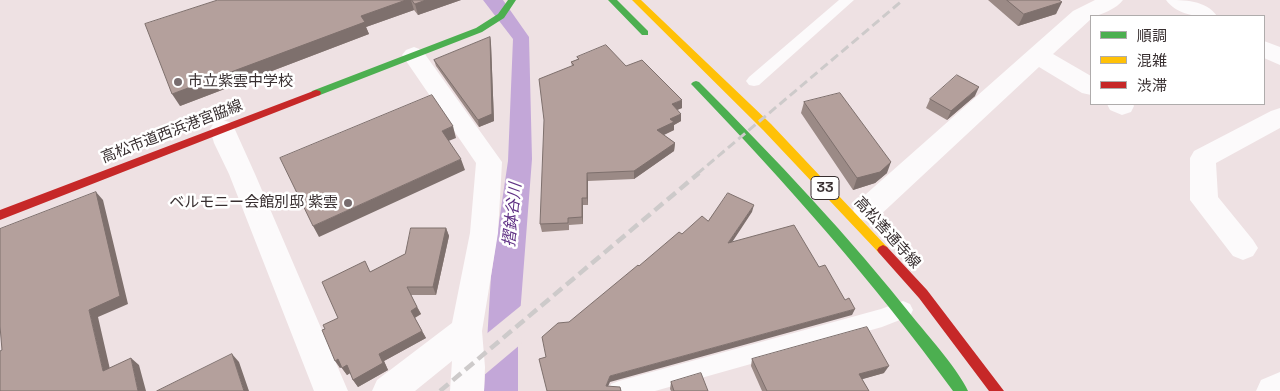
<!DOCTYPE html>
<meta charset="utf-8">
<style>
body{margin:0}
#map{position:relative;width:1280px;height:391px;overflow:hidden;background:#eee1e3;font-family:"Space Grotesk","Noto Sans JP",sans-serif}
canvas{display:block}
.legend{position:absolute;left:1090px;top:15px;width:175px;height:90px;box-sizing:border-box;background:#fff;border:1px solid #afacac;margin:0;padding:6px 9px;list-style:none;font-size:15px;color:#382f30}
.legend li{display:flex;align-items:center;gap:10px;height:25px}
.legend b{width:25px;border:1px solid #afacac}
</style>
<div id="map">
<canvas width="1280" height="391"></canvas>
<ul class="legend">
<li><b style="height:6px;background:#4caf50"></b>順調</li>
<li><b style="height:6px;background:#ffc107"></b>混雑</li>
<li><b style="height:6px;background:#c62828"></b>渋滞</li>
</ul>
</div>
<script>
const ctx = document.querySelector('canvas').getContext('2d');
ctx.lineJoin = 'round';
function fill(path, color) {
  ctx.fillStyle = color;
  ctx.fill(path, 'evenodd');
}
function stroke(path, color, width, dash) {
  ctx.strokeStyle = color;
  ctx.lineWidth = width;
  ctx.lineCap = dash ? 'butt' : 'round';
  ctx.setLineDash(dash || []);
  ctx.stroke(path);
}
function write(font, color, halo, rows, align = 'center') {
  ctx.font = font + ' "Space Grotesk","Noto Sans JP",sans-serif';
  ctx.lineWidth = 5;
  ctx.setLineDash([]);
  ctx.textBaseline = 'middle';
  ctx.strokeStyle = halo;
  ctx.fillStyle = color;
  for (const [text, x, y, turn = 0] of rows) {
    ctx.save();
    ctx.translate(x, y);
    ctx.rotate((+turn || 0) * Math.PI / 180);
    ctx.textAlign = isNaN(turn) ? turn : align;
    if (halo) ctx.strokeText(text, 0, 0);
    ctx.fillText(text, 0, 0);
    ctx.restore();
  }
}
fill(new Path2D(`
 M483 0H503L529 37 532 159 518 341V391H484L491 276 508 161 513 39Z`), '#c3a7d8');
fill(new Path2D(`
 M523 304 521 344 483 376 485 335Z`), '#eee1e3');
fill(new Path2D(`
 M839 0H854L759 85 754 86 749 85 746 81 749 77Z
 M903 301 910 304 913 310 910 316 882 327 655 391H608L611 384 619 381 881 309Z`), '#fcfafb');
fill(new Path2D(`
 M1095 0H1123C1117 8 1101 16 1091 16V19L1053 54 1091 76V95L1082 93 1039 67 877 218 867 221 857 218 853 210 857 202 1073 11Z
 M1166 0C1184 0 1206 0 1217 16 1199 17 1178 16 1166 0Z
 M1264 41 1280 47V65L1264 58Z
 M414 47 422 50 502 162 498 233 482 331 485 367 484 391H450L452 361 415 391H372L377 380 452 323 470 233 476 163 402 55 406 50Z
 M1107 104H1133L1134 106 1131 112 1122 115 1110 110Z
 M1280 108V128L1216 163 1218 197 1253 240 1258 248 1253 256 1243 260 1233 256 1190 200V158L1194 151 1271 111Z
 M223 120 232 123 255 174 348 391H314L229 174 214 143 210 129 214 123Z
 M1280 372V391H1256L1261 380Z`), '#fcfafb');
fill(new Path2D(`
 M508 0H516L504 18 482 32 320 95 316 96 311 93 312 91 476 28 498 14Z
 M608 0H617L648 31V35H642Z
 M696 81 699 82C775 158 849 236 916 321 931 339 959 371 968 391H953C874 282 786 183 693 86L691 84 693 82Z`), '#4caf50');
fill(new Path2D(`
 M632 0H641L771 124 887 247 889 250 887 253 883 255 879 253 763 130Z`), '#ffc107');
fill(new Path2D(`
 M316 90 320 91 321 93 320 95 0 220V210Z
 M883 245 887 247 927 290 1004 391H989L919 298 879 253 877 250 879 247Z`), '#c62828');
stroke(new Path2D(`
 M697 174 903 0`), '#cdcaca', 3, [9, 4.5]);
stroke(new Path2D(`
 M440 391 699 173`), '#cdcaca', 4.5, [11, 5.5]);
fill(new Path2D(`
 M218 0H461L418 15 414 10 366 27 369 34 180 106Z
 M988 0H1059L1056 14 1018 26Z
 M490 37 491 44 494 121 479 127 436 66 434 60Z
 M577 57 626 66 682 108 677 110 681 114V121L674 125V130L664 135 675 143 674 151 634 179 588 181V205H583V224L569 225V230L542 232 540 224 572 66 571 62 578 59Z
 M975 96 947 120 926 108 930 99Z
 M804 102 887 173 875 183 853 190 801 113Z
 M446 228 449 236 436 295H411L421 314 415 318 426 338 384 361 388 370 358 387 353 380 350 373 347 375 341 367 340 368 325 329 338 318 370 272 405 254Z
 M752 359 884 373 862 379 869 391H762L751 366Z
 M671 382 708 391H671L670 389Z`), '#9b8a86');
fill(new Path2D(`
 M406 0H411L414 10 366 27 369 34 180 106 172 94 361 16Z
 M426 0H461L418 15 415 4Z
 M1062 2 1056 14 1018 26 1024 14Z
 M490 37 491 44 494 121 479 127 478 120Z
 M979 87 975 96 947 120 951 111Z
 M682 100V108L672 112V104Z
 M681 114V121L674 125V130L657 138V130L670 119Z
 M453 126 456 138 446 142 442 131Z
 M675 143 674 151 634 179V171Z
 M461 159 465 170 319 237 313 226Z
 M891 162 887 173 875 183 853 190 857 178Z
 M587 173 588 181V205L587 198Z
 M96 192 103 200 128 304 98 317 112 378 103 371 89 310Z
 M582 198 583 205V224L582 217Z
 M754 205 752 212 727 250 728 243Z
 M446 228 449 236 436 295 433 287Z
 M417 307 421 314 414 318 411 311Z
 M855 309 852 315 610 382 606 391V386L610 376Z
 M422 331 426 338 384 361 388 370 358 387 353 380 379 354Z
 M232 354 239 362 249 391H244Z
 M131 358 139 365 146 391H138Z
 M338 359 343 366 340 368 335 361Z
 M347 365 352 372 347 375 342 368Z
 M889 366 884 373 856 381 859 374Z`), '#7e706d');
const building = new Path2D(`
 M218 0H406L361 16 365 22 172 94 145 24Z
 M412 0H426L415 4Z
 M1007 0H1059L1062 2 1024 14Z
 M490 37 492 114 478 120 434 60Z
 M606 45 626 66 642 60 682 100 672 104 681 114 670 119 674 122 657 130 675 143 634 171 587 173V198H582V217L568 218V223L540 224 544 120 539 79 574 65 571 62 579 59 577 57Z
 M957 75 979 87 951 111 930 99Z
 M840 93 891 162 880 172 857 178 804 102Z
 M432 95 453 126 442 131 461 159 313 226 280 158Z
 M96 192 120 296 89 310 103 371 131 358 138 391H0V351L2 350 0 326V229Z
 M728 193 754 205 728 243 794 225 819 267 825 265 845 300 849 298 855 309 610 376 606 386 620 387 621 391H547L539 359 546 357 542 337 558 323 569 322 638 265 639 266 679 232 682 234 702 216 708 221Z
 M411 228H446L433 287H407L417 307 411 311 422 331 379 354 383 363 353 380 347 365 342 368 338 359 335 361 322 330 325 329 323 325 338 318 322 282 365 261 370 272 405 254Z
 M867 327 889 366 859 374 869 391H767L752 359Z
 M232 354 244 391H157Z
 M701 373 708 391H674L671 382Z`);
fill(building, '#b4a09c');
stroke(building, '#7e706d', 1);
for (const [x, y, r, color] of [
 [178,82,5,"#786d6f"],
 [348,203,5,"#786d6f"]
]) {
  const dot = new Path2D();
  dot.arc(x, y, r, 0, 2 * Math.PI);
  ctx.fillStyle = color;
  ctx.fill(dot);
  stroke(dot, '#fff', 2);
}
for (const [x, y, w] of [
 [825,188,28]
]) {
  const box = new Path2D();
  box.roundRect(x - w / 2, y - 11.5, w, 23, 4);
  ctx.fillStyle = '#fff';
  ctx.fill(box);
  stroke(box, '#382f30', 1);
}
write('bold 14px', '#382f30', null, [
 ["33",825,188]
]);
write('15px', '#382f30', '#fff', [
 ["市立紫雲中学校",188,82],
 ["ベルモニー会館別邸 紫雲",338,203,"right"]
], 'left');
write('15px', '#382f30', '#fff', [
 ["高松市道西浜港宮脇線",172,132,-21],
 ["高松善通寺線",887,233,48]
]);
write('italic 16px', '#603285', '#fff', [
 ["摺鉢谷川",513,215,-84]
]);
</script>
